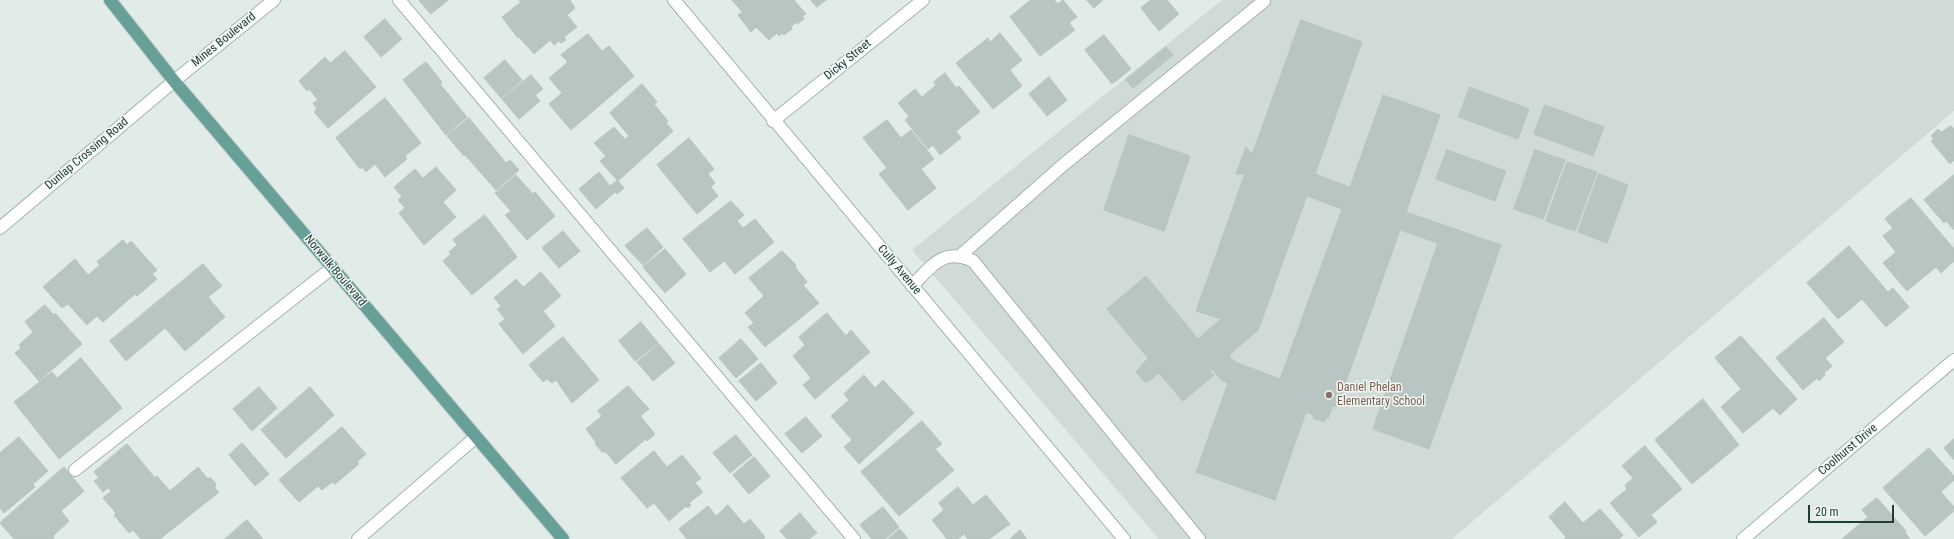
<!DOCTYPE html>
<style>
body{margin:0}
#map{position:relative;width:1954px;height:539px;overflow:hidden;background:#e1ebe8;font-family:"Roboto Condensed",sans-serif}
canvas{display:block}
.scale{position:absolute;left:1808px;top:505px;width:86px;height:18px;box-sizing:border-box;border:2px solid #223c38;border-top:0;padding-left:5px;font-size:12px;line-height:14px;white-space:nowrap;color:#223c38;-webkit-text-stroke:3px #f2f8f6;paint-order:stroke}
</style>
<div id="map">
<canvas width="1954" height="539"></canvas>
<div class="scale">20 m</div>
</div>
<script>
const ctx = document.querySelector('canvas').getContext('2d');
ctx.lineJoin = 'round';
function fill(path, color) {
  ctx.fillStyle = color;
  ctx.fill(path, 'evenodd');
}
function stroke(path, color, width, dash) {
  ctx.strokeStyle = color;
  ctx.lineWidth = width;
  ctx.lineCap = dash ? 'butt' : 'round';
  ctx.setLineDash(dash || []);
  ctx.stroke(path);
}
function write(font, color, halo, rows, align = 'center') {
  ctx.font = font + ' "Roboto Condensed",sans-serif';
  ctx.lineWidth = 3;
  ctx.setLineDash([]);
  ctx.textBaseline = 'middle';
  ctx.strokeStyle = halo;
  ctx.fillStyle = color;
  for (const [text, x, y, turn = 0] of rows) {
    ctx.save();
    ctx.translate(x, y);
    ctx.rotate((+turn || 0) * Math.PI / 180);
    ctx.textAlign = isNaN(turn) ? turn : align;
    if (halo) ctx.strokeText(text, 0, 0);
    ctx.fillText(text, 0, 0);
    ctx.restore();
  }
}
fill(new Path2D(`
 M1222 0H1954V111L1452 539H1159L912 250Z`), '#d0dbd7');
const building = new Path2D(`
 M419 0H448L431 14Z
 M519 0H570L575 8 567 15 577 27 564 37 566 40 561 43 559 41 554 45 550 40 534 54 519 37 518 38 502 17 521 2Z
 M732 0H794L806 14 802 16 804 19 797 24 796 22 791 27 792 29 784 35 782 33 779 36 777 33 769 40 756 27 751 32 738 15 742 12Z
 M811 0H826L817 7Z
 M1031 0H1054L1058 4 1063 0 1077 17 1069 23 1075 30 1040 56 1010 17Z
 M1087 0H1103L1094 8Z
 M1151 0H1167L1179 14 1159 31 1141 8Z
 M385 19 402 39 381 57 364 37Z
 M1301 20 1362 42 1315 174 1350 187 1383 95 1440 115 1406 212 1501 245 1429 449 1373 429 1438 243 1400 230 1337 407 1333 406 1328 419 1326 418 1324 422 1313 418 1314 415 1306 412 1275 500 1196 472 1228 383 1221 380 1212 369 1210 371 1214 375 1183 401 1159 373 1146 383 1136 372 1148 358 1107 309 1146 276 1198 339 1221 319 1196 311 1245 174H1236L1246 147 1252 154ZM1307 196 1342 209 1280 379 1235 362 1229 355 1258 330Z
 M1000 33 1022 60 1010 70 1022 86 993 109 956 63 988 38 990 42Z
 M588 34 602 51 609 46 634 76 571 130 549 104 562 93 549 78 568 62 561 55Z
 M1104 35 1131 69 1112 84 1085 50Z
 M1166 47 1173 55 1133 88 1126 80Z
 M345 51 376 87 328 128 314 112 317 109 313 103 318 100 309 89 307 91 299 81 325 57 330 63Z
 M505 60 522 80 501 98 484 78Z
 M426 62 442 82 440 84 467 117 446 135 403 80Z
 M945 73 956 88 959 86 980 112 956 131 961 138 940 155 933 145 928 149 905 120 909 116 898 103 915 89 922 97 936 85 934 82Z
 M531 75 543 89 535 95 540 101 519 119 502 99Z
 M1049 77 1067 100 1047 116 1029 94Z
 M642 84 657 102 654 104 668 121 666 123 673 131 618 181 624 188 617 194 615 192 596 209 579 189 599 172 610 186 617 180 600 161 606 156 594 143 614 127 624 138V140L629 136 610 113Z
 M1470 87 1529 109 1518 139 1459 117Z
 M385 98 421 143 405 156 407 159 385 177 375 164 366 172 362 167 360 169 336 138Z
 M1545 105 1604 127 1593 156 1534 134Z
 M469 118 506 163 510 160 519 170 496 190 465 155 464 156 447 136Z
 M887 120 901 138 911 130 934 159 921 169 936 188 908 210 879 174 887 168 863 138Z
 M1951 126 1954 129V160L1950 164 1931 141 1934 138 1931 136 1938 129 1941 132Z
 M1129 135 1190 156 1164 231 1104 210Z
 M689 138 714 169 708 174 715 183 711 187 718 196 697 214 657 165Z
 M1447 150 1506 171 1495 201 1436 179Z
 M1535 150 1565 160 1543 219 1514 209Z
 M1567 162 1597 172 1575 231 1546 221Z
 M436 167 456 190 443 202 456 217 424 245 399 213 405 208 398 200 402 197 394 187 415 169 423 178Z
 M1599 174 1628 185 1607 243 1578 232Z
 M516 175 533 194 535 192 555 216 527 240 505 215 511 211 495 193Z
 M1954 175V230L1946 221 1944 223 1924 200Z
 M1911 198 1954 249V261L1941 273 1936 267 1907 291 1883 263 1896 252 1883 236 1893 228 1885 219Z
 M731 201 744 215 737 221 743 228 755 219 774 242 735 274 724 261 710 272 683 239Z
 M485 215 517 257 472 295 443 261 451 254 449 252 457 245 453 240Z
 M647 228 663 247 643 265 625 246Z
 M563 231 580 251 559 268 542 248Z
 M123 240 127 245 131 241 157 270 152 274 157 279 137 296 135 294 103 322 97 316 87 325 68 304 62 308 43 287 75 259 88 275 100 265 97 262Z
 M1849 246 1888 292 1893 288 1909 307 1886 327 1862 299 1838 319 1807 283Z
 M665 249 686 274 665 293 643 267Z
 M782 251 796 265 795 267 807 282 803 285 819 303 765 347 748 327 754 323 745 313 764 296 749 278Z
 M203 264 222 286 208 297 225 317 185 351 165 328 126 361 110 341Z
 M541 272 561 296 543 311 555 326 523 354 499 324 505 319 497 309 501 306 494 298 516 279 523 287Z
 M45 305 54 315 55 313 82 344 39 381 15 353 21 348 19 345 33 332 25 322Z
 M827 313 846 336 851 330 870 352 815 399 803 385 811 378 793 356 805 345 799 337Z
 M1824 318 1844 342 1825 358 1832 366 1824 373 1825 375 1819 381 1817 378 1803 390 1776 358Z
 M641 322 658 343 635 361 619 341Z
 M1741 336 1797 399 1780 415 1773 408 1743 433 1721 407 1741 389 1715 358Z
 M563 337 599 380 572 403 556 380 552 383 547 379 543 382 529 365Z
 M741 339 758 359 736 378 719 358Z
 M659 344 675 363 653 381 637 362Z
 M81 358 122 408 59 459 14 402 52 372 57 378Z
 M761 363 777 383 756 401 739 381Z
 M864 375 875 388 883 380 914 413 859 464 844 447 852 440 831 416 849 400 844 394Z
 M628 386 649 409 640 416 655 434 647 441 646 439 616 464 606 452H602L596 445 595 441 586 429 602 416 598 411Z
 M259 387 277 408 252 431 233 409Z
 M310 387 334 415 286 458 261 430Z
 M1703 399 1739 445 1692 484 1655 440Z
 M806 417 822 436 802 453 785 434Z
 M922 421 942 444 935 449 954 470 899 516 861 472Z
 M342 427 366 454 357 462 359 464 335 484 332 482 322 490 318 486 299 502 279 480Z
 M736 435 752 455 730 473 713 453Z
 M19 437 48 471 33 484 35 487 4 513 0 508V453Z
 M1954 439V460L1944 448Z
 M242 443 269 474 255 486 229 455Z
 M127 444 155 478 157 476 170 491 198 467 207 478H211L216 484 215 488 219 492 160 539H141L133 530 129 533 114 515 116 513 103 498 111 491 108 488 103 492 94 481 99 478 94 472Z
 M1645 446 1682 489 1651 515 1657 522 1639 537 1610 503 1627 489 1625 485 1633 478 1622 466Z
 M1929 448 1954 476V480L1941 492 1954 507V511L1925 536 1883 488Z
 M654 451 667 467 682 455 701 478 695 483 703 492 689 503 691 505 688 508 686 506 669 521 654 503 647 508 621 478Z
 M754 457 770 476 749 494 733 475Z
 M64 467 84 491 61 511 69 521 53 536 54 539H14L0 523Z
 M958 487 973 505 986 495 1010 524 989 539H968L964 534 958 539H947L932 520 944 510 939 503Z
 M1877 498 1906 531 1905 532 1910 539H1842L1868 517 1862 510Z
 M1565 502 1583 523 1600 509 1623 535 1619 539H1564L1566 537 1549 517Z
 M728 505 744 524 750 519 765 537 763 539H687L679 529 708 506 716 516Z
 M883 507 899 527 885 539H872L860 525Z
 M800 513 817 533 809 539H787L780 531Z
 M247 520 263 539H225Z
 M900 529 908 539H888Z
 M1020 530 1027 539H1010Z`);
fill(building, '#b7c6c2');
stroke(building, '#b4c5c0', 1);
const minor = new Path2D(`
 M399 0 854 539
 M674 0 1124 539
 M773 121 923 0
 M0 228 174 81 274 0
 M961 255 1063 165 1264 1
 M912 286C932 266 943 247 973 261L1199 539
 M75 470 332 268
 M358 539 476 437
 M1743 539 1954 360`);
const major = new Path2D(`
 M110 0 174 81 563 539`);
stroke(minor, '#a4b3b0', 14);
stroke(major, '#c1c8c7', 14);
stroke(minor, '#fff', 12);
stroke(major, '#67a098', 12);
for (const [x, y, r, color] of [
 [1329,395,4,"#8d6e63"]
]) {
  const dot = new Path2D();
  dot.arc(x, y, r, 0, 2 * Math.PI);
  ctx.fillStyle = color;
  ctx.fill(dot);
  stroke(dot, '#f2f8f6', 1.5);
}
write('12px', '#223c38', '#f2f8f6', [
 ["Mines Boulevard",224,40,-39],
 ["Dicky Street",848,60,-39],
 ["Dunlap Crossing Road",87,154,-40],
 ["Cully Avenue",899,270,50],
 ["Norwalk Boulevard",335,271,50],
 ["Coolhurst Drive",1848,450,-40]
]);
write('12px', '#785e54', '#f2f8f6', [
 ["Daniel Phelan",1337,388],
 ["Elementary School",1337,402]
], 'left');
</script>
